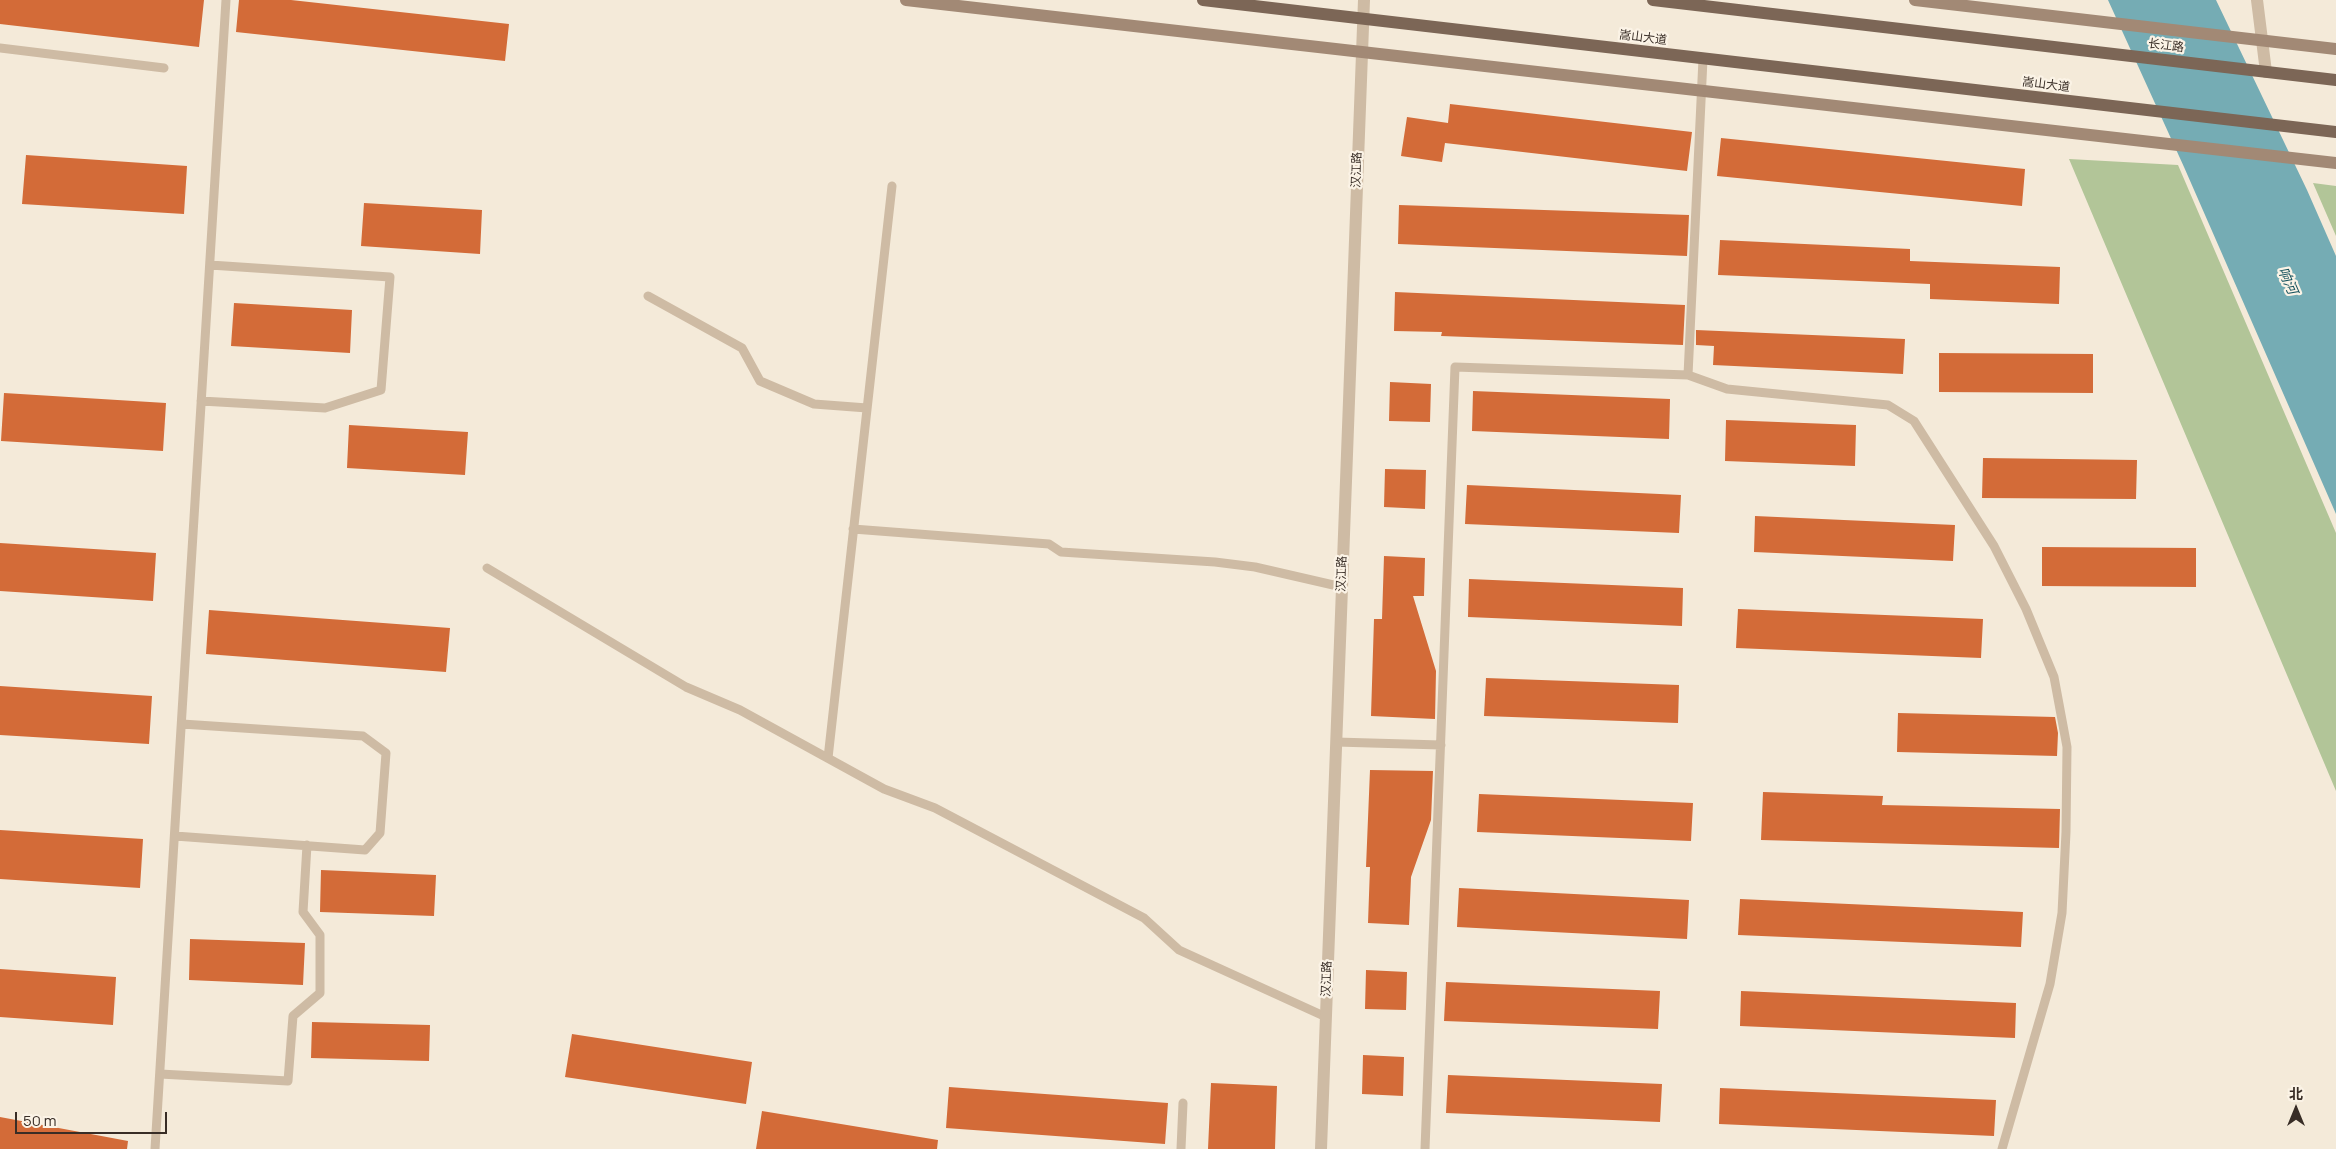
<!DOCTYPE html>
<meta charset="utf-8">
<style>
body{margin:0}
#map{position:relative;width:2336px;height:1149px;overflow:hidden;background:#f4ead9;font-family:Manrope,"Noto Sans SC",sans-serif}
canvas{display:block}
.north{position:absolute;left:2271px;top:1084px;width:50px;height:50px;-webkit-text-stroke:4px #fbf3e6;paint-order:stroke;rotate:0deg;font-size:14px;font-weight:700;line-height:20px;text-align:center;color:#382d26}
.north::after{content:'';display:block;margin:auto;width:18px;height:22px;background:#382d26;clip-path:polygon(50% 0,100% 100%,50% 72%,0 100%)}
.scale{position:absolute;left:15px;top:1112px;width:152px;height:22px;box-sizing:border-box;border:2px solid #382d26;border-top:0;padding-left:6px;font-size:15px;line-height:18px;white-space:nowrap;color:#382d26;-webkit-text-stroke:4px #fbf3e6;paint-order:stroke}
</style>
<div id="map">
<canvas width="2336" height="1149"></canvas>
<div class="north">北</div>
<div class="scale">50 m</div>
</div>
<script>
const ctx = document.querySelector('canvas').getContext('2d');
ctx.lineJoin = 'round';
function fill(path, color) {
  ctx.fillStyle = color;
  ctx.fill(path, 'evenodd');
}
function stroke(path, color, width, dash) {
  ctx.strokeStyle = color;
  ctx.lineWidth = width;
  ctx.lineCap = dash ? 'butt' : 'round';
  ctx.setLineDash(dash || []);
  ctx.stroke(path);
}
function write(font, color, halo, rows, align = 'center') {
  ctx.font = font + ' Manrope,"Noto Sans SC",sans-serif';
  ctx.lineWidth = 4.5;
  ctx.setLineDash([]);
  ctx.textBaseline = 'middle';
  ctx.strokeStyle = halo;
  ctx.fillStyle = color;
  for (const [text, x, y, turn = 0] of rows) {
    ctx.save();
    ctx.translate(x, y);
    ctx.rotate((+turn || 0) * Math.PI / 180);
    ctx.textAlign = isNaN(turn) ? turn : align;
    if (halo) ctx.strokeText(text, 0, 0);
    ctx.fillText(text, 0, 0);
    ctx.restore();
  }
}
fill(new Path2D(`
 M2069 159 2178 165 2336 533V791Z
 M2313 183 2336 186V236Z`), '#b2c598');
fill(new Path2D(`
 M2108 0H2216L2307 190 2336 256V514L2184 167Z`), '#75acb4');
fill(new Path2D(`
 M0 0H204L199 47 0 24Z
 M239 0H291L509 24 505 61 236 32Z
 M1450 104 1692 132 1687 171 1445 143 1442 162 1401 156 1407 117 1448 123Z
 M1721 138 2025 169 2022 206 1717 176Z
 M26 155 187 166 184 214 22 204Z
 M364 203 482 210 480 254 361 246Z
 M1399 205 1689 215 1687 256 1398 244Z
 M1720 240 1910 249V261L2060 267 2059 304 1930 299V284L1718 275Z
 M1395 292 1685 305 1683 345 1441 336 1442 332 1394 331Z
 M234 303 352 310 350 353 231 346Z
 M1696 330 1905 339 1903 374 1713 365 1714 346 1696 345Z
 M1939 353 2093 354V393L1939 392Z
 M1390 382 1431 384 1430 422 1389 421Z
 M1473 391 1670 399 1669 439 1472 431Z
 M4 393 166 403 163 451 1 441Z
 M1726 420 1856 425 1855 466 1725 461Z
 M349 425 468 432 465 475 347 468Z
 M1983 458 2137 460 2136 499 1982 498Z
 M1385 469 1426 470 1425 509 1384 507Z
 M1467 485 1681 495 1679 533 1465 524Z
 M1755 516 1955 525 1953 561 1754 552Z
 M0 543 156 553 153 601 0 591Z
 M2042 547 2196 548V587L2042 586Z
 M1384 556 1425 558 1424 596H1413L1436 671 1435 719 1371 716 1374 619H1382Z
 M1469 579 1683 588 1682 626 1468 617Z
 M1738 609 1983 619 1981 658 1736 648Z
 M209 610 450 628 446 672 206 654Z
 M1486 678 1679 685 1678 723 1484 716Z
 M0 686 152 696 149 744 0 735Z
 M1898 713 2055 717 2058 733 2057 756 1897 752Z
 M1370 770 1433 771 1431 820 1411 877 1409 925 1368 923 1370 867H1366Z
 M1763 792 1883 796 1882 805 2060 809 2059 848 1761 840Z
 M1479 794 1693 803 1691 841 1477 832Z
 M0 830 143 839 140 888 0 879Z
 M321 870 436 875 434 916 320 912Z
 M1459 888 1689 900 1687 939 1457 927Z
 M1740 899 2023 912 2021 947 1738 935Z
 M190 939 305 943 303 985 189 980Z
 M0 969 116 977 113 1025 0 1017Z
 M1366 970 1407 972 1406 1010 1365 1009Z
 M1446 982 1660 991 1658 1029 1444 1021Z
 M1741 991 2016 1003 2015 1038 1740 1026Z
 M312 1022 430 1025 429 1061 311 1058Z
 M572 1034 752 1062 746 1104 565 1077Z
 M1363 1055 1404 1057 1403 1096 1362 1094Z
 M1448 1075 1662 1084 1660 1122 1446 1113Z
 M1211 1083 1277 1086 1275 1149H1208Z
 M949 1087 1168 1103 1165 1144 946 1128Z
 M1720 1088 1996 1100 1994 1136 1719 1124Z
 M762 1111 938 1140 937 1149H756Z
 M0 1117 128 1141 127 1149H0Z`), '#d36b38');
stroke(new Path2D(`
 M0 48 164 68
 M648 296 742 348 760 381 814 404 867 408
 M1688 375 1703 59
 M201 401 325 408 381 390 390 277 210 265
 M853 529 1049 544 1061 552 1215 562 1255 567 1342 587
 M487 568 686 687 740 710 884 789 935 808 1144 918 1179 950 1326 1017
 M1336 742 1441 745
 M828 758 892 186
 M175 836 365 850 380 833 386 753 363 736 182 724
 M160 1074 288 1081 293 1016 320 993V935L303 912 307 845
 M155 1149 226 0
 M1181 1149 1183 1103
 M1425 1149 1455 367 1688 375 1727 389 1888 405 1914 421 1994 546 2026 609 2054 677 2067 747 2066 832 2062 913 2050 984 2002 1149`), '#cebba4', 9);
stroke(new Path2D(`
 M2257 0 2266 72`), '#cebba4', 12);
stroke(new Path2D(`
 M1321 1149 1364 0`), '#cebba4', 12);
stroke(new Path2D(`
 M906 0 2336 163
 M1915 0 2336 49`), '#a28975', 12);
stroke(new Path2D(`
 M1203 0 2336 132
 M1653 0 2336 80`), '#7c6656', 12);
write('12px', '#382d26', '#fbf3e6', [
 ["嵩山大道",1643,38,7],
 ["长江路",2166,46,7],
 ["嵩山大道",2046,85,7],
 ["汉江路",1357,170,-88],
 ["汉江路",1342,574,-88],
 ["汉江路",1327,979,-88]
]);
write('italic 14px', '#17535e', '#fbf3e6', [
 ["响河",2287,281,66]
]);
</script>
